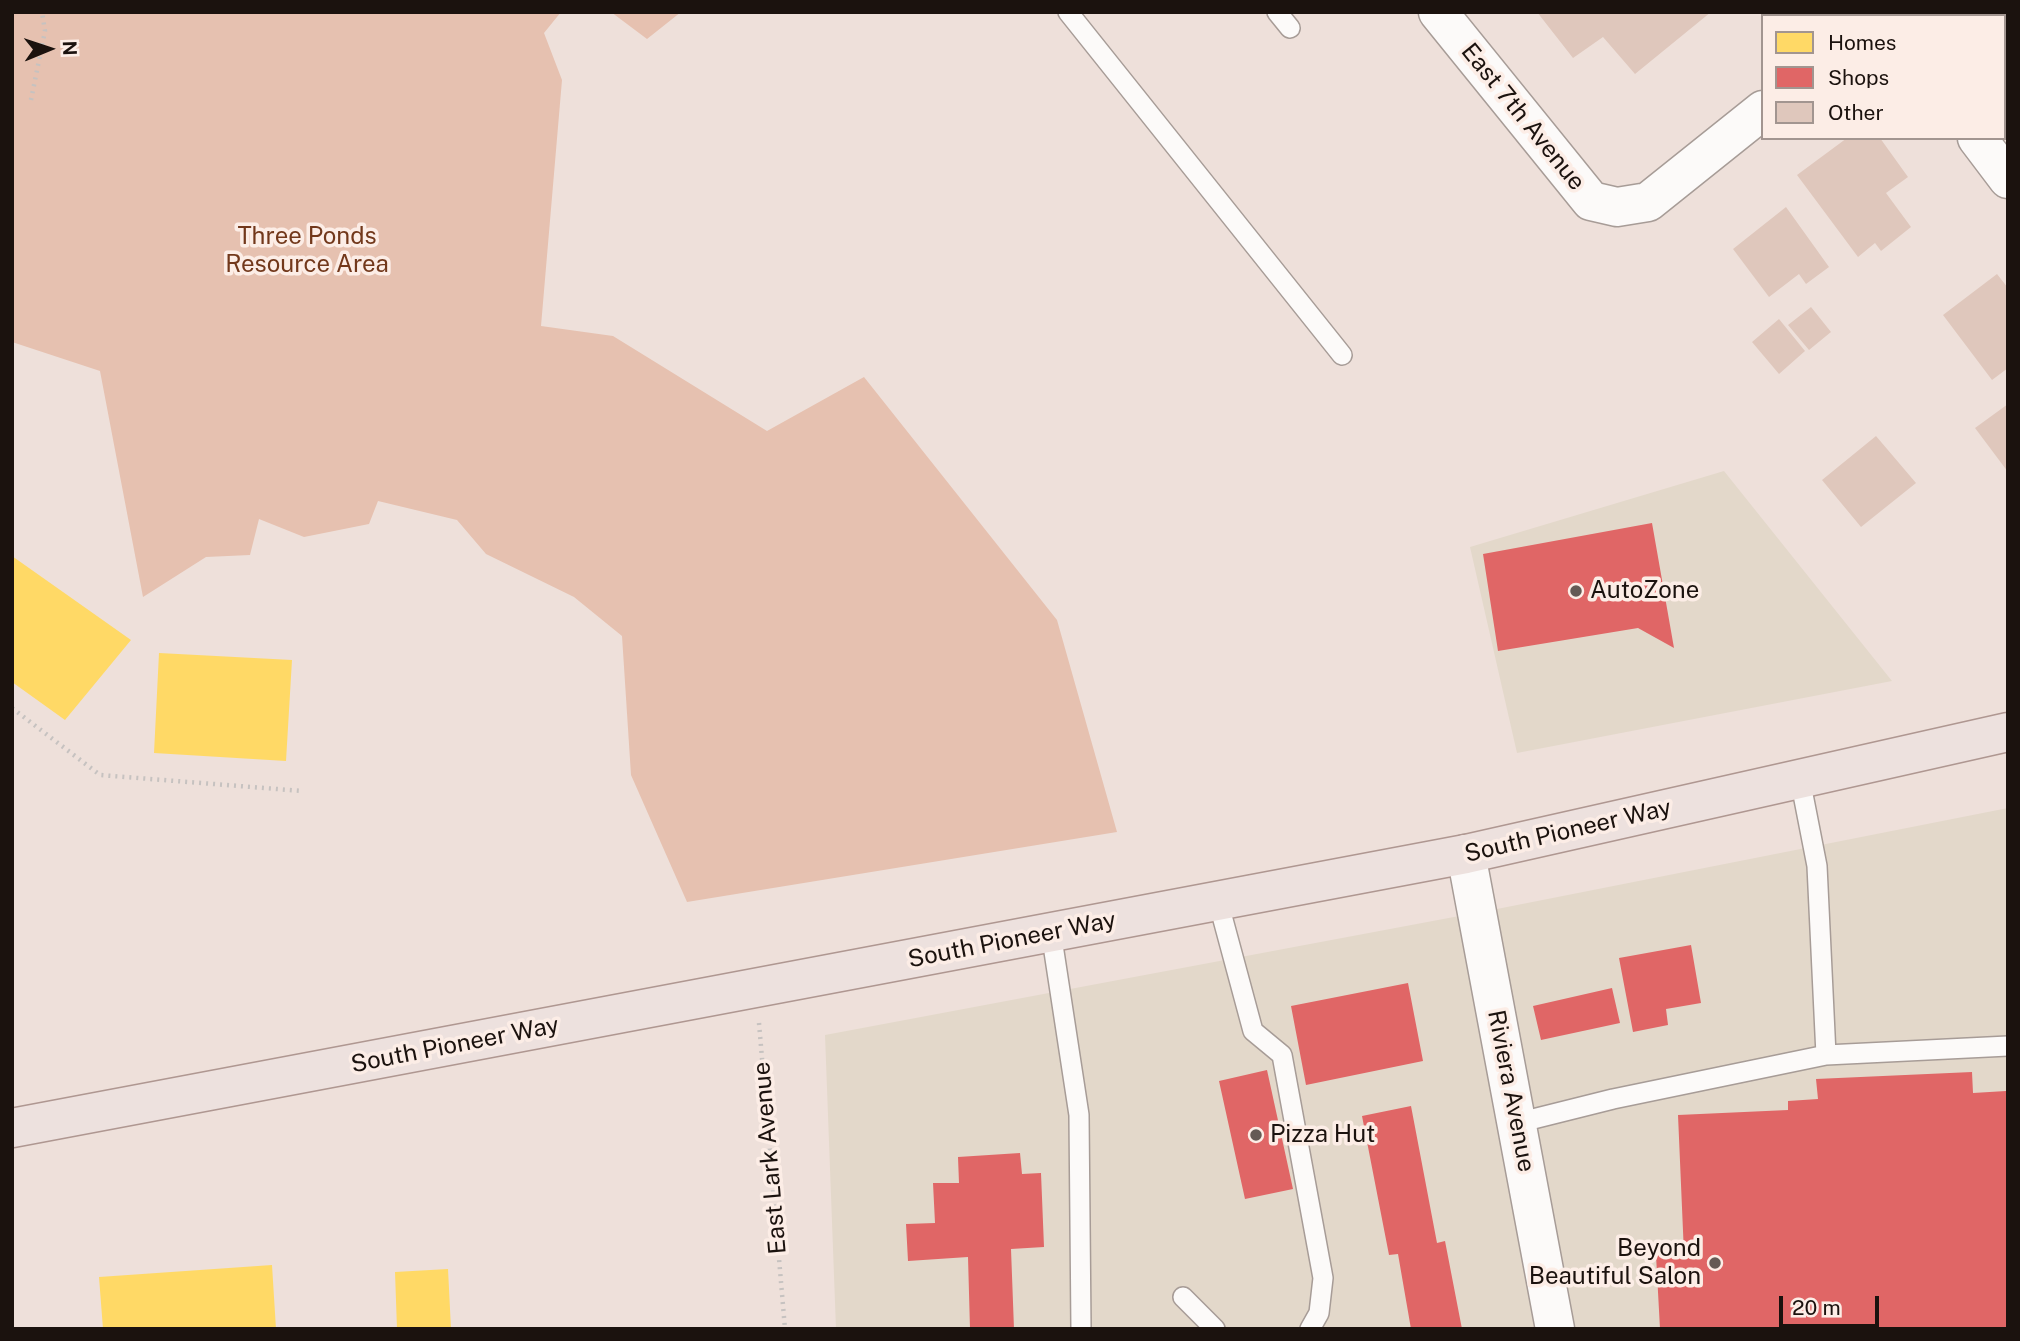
<!DOCTYPE html>
<style>
body{margin:0}
#map{position:relative;width:2020px;height:1341px;overflow:hidden;background:#eee0da;font-family:"Public Sans",sans-serif}
canvas{display:block}
.frame{position:absolute;inset:0;border:14px solid #1b120e;pointer-events:none}
.legend{position:absolute;left:1761px;top:14px;width:245px;height:126px;box-sizing:border-box;background:#fcede6;border:2px solid #a29590;margin:0;padding:9px 12px;list-style:none;font-size:21px;color:#1b120e}
.legend li{display:flex;align-items:center;gap:14px;height:35px}
.legend b{width:35px;border:2px solid #a29590}
.north{position:absolute;left:14px;top:14px;width:70px;height:70px;-webkit-text-stroke:5px #fcede6;paint-order:stroke;rotate:88deg;font-size:19px;font-weight:700;line-height:28px;text-align:center;color:#1b120e}
.north::after{content:'';display:block;margin:auto;width:24px;height:32px;background:#1b120e;clip-path:polygon(50% 0,100% 100%,50% 72%,0 100%)}
.scale{position:absolute;left:1779px;top:1296px;width:100px;height:32px;box-sizing:border-box;border:4px solid #1b120e;border-top:0;padding-left:9px;font-size:21px;line-height:24px;white-space:nowrap;color:#1b120e;-webkit-text-stroke:5px #fcede6;paint-order:stroke}
</style>
<div id="map">
<canvas width="2020" height="1341"></canvas>
<div class="frame"></div>
<ul class="legend">
<li><b style="height:19px;background:#ffd966"></b>Homes</li>
<li><b style="height:19px;background:#e06666"></b>Shops</li>
<li><b style="height:19px;background:#dfc7bc"></b>Other</li>
</ul>
<div class="north">N</div>
<div class="scale">20 m</div>
</div>
<script>
const ctx = document.querySelector('canvas').getContext('2d');
ctx.lineJoin = 'round';
function fill(path, color) {
  ctx.fillStyle = color;
  ctx.fill(path, 'evenodd');
}
function stroke(path, color, width, dash) {
  ctx.strokeStyle = color;
  ctx.lineWidth = width;
  ctx.lineCap = dash ? 'butt' : 'round';
  ctx.setLineDash(dash || []);
  ctx.stroke(path);
}
function write(font, color, halo, rows, align = 'center') {
  ctx.font = font + ' "Public Sans",sans-serif';
  ctx.lineWidth = 7;
  ctx.setLineDash([]);
  ctx.textBaseline = 'middle';
  ctx.strokeStyle = halo;
  ctx.fillStyle = color;
  for (const [text, x, y, turn = 0] of rows) {
    ctx.save();
    ctx.translate(x, y);
    ctx.rotate((+turn || 0) * Math.PI / 180);
    ctx.textAlign = isNaN(turn) ? turn : align;
    if (halo) ctx.strokeText(text, 0, 0);
    ctx.fillText(text, 0, 0);
    ctx.restore();
  }
}
fill(new Path2D(`
 M1724 471 1892 681 1517 753 1470 547Z
 M2008 808V1329H836L825 1035 1502 908Z`), '#e3d8ca');
fill(new Path2D(`
 M12 12H561L544 33 562 80 541 326 613 336 767 431 864 377 1057 620 1117 832 687 902 631 775 622 636 574 597 486 554 457 520 378 501 369 524 304 537 259 519 250 555 206 557 143 597 100 371 12 342Z
 M611 12H681L647 39Z`), '#e6c1b0');
fill(new Path2D(`
 M12 556 131 640 65 720 12 682Z
 M159 653 292 660 286 761 154 753Z
 M272 1265 276 1329H103L99 1277Z
 M448 1269 451 1329H397L395 1272Z`), '#ffd966');
fill(new Path2D(`
 M1652 523 1674 648 1638 628 1498 651 1483 554Z
 M1691 945 1701 1003 1666 1009 1668 1025 1633 1032 1619 958Z
 M1408 983 1423 1061 1306 1085 1291 1006Z
 M1612 988 1620 1023 1541 1040 1533 1006Z
 M1267 1070 1293 1189 1245 1199 1219 1081Z
 M1972 1072 1973 1093 2006 1091V1105H2008V1329H1660L1656 1255 1684 1254 1678 1115 1788 1110V1101L1818 1099 1816 1079Z
 M1411 1106 1437 1243 1445 1241 1462 1329H1411L1398 1254 1389 1255 1362 1116Z
 M1020 1153 1022 1174 1041 1173 1044 1247 1011 1249 1014 1329H970L968 1257 908 1261 906 1224 935 1223 933 1183H959L958 1157Z`), '#e06666');
fill(new Path2D(`
 M1537 12H1711L1635 74 1603 37 1573 58Z
 M1847 138H1880L1908 177 1886 193 1911 227 1881 251 1875 243 1858 257 1797 175Z
 M1786 207 1829 267 1806 284 1799 274 1769 297 1733 249Z
 M1997 274 2008 288V368L1992 380 1943 315Z
 M1811 307 1831 332 1809 350 1788 325Z
 M1779 319 1805 351 1779 374 1752 342Z
 M2008 404V472L1975 428Z
 M1876 436 1916 483 1861 527 1822 480Z`), '#dfc7bc');
const service = new Path2D(`
 M1068 12 1342 355
 M1277 12 1290 28
 M1800 779 1817 866 1826 1055
 M1218 901 1253 1031 1282 1055 1323 1278 1319 1313 1310 1329
 M1051 932 1079 1115 1081 1329
 M1517 1123 1613 1099 1826 1055 2008 1046
 M1183 1297 1215 1329`);
const minor = new Path2D(`
 M1438 12 1591 201 1617 207 1648 202 1763 110
 M1881 16 1885 12
 M1977 138 2008 179
 M1466 854 1555 1329`);
const primary = new Path2D(`
 M12 1128 1466 854 2008 732`);
stroke(service, '#a79c97', 22);
stroke(minor, '#a79c97', 41);
stroke(primary, '#af9791', 41);
stroke(new Path2D(`
 M31 100 45 31 42 12
 M12 708 100 775 302 791
 M759 1023 785 1329`), '#c6c2c0', 4.5, [2, 5]);
stroke(service, '#fcfaf9', 19);
stroke(minor, '#fcfaf9', 38);
stroke(primary, '#ede1de', 38);
for (const [x, y, r, color] of [
 [1576,591,7,"#655a55"],
 [1256,1135,7,"#655a55"],
 [1715,1263,7,"#655a55"]
]) {
  const dot = new Path2D();
  dot.arc(x, y, r, 0, 2 * Math.PI);
  ctx.fillStyle = color;
  ctx.fill(dot);
  stroke(dot, '#fcede6', 2.5);
}
write('24px', '#1b120e', '#fcede6', [
 ["East 7th Avenue",1523,117,51],
 ["South Pioneer Way",1568,831,-13],
 ["South Pioneer Way",1012,940,-11],
 ["South Pioneer Way",455,1045,-11],
 ["Riviera Avenue",1511,1091,79],
 ["East Lark Avenue",770,1158,-95]
]);
write('24px', '#72381b', '#fcede6', [
 ["Three Ponds",307,237],
 ["Resource Area",307,265]
]);
write('24px', '#1b120e', '#fcede6', [
 ["AutoZone",1590,591],
 ["Pizza Hut",1270,1135],
 ["Beyond",1701,1249,"right"],
 ["Beautiful Salon",1701,1277,"right"]
], 'left');
</script>
